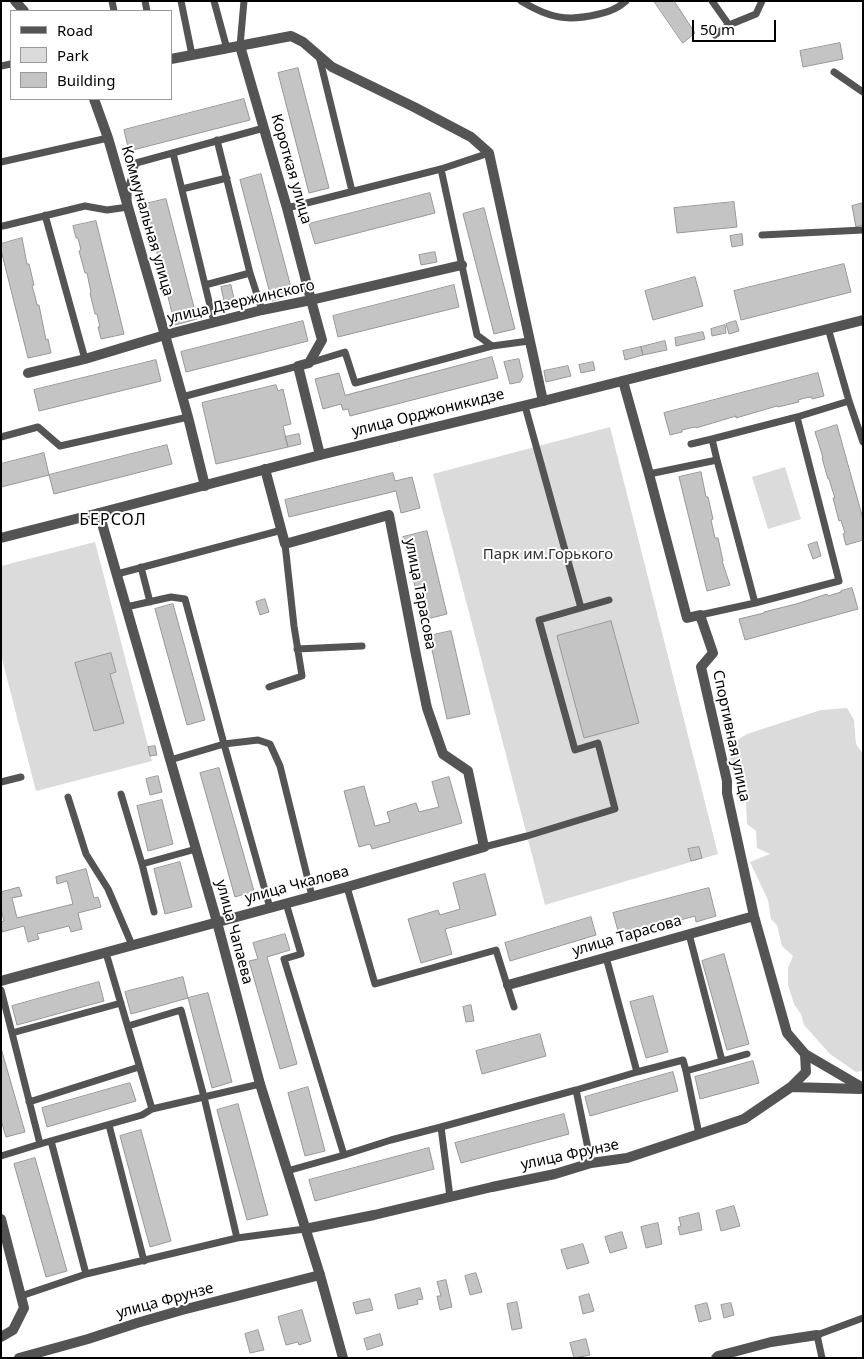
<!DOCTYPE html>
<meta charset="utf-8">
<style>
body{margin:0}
#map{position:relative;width:864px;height:1359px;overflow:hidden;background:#fff;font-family:"Noto Sans",sans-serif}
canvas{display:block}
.frame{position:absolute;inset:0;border:2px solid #000;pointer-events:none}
.legend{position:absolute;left:10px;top:10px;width:162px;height:90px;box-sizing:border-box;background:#fff;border:1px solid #999;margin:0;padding:6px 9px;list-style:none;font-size:15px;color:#000}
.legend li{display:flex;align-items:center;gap:10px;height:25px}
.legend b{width:25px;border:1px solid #999}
.scale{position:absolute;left:692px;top:20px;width:84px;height:22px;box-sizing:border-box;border:2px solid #000;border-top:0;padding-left:6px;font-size:15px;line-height:18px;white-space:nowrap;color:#000;-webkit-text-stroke:4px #fff;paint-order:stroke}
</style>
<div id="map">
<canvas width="864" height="1359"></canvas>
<div class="frame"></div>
<ul class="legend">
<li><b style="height:6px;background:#545454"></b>Road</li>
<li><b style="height:14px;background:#dbdbdb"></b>Park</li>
<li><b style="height:14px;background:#c4c4c4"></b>Building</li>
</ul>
<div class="scale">50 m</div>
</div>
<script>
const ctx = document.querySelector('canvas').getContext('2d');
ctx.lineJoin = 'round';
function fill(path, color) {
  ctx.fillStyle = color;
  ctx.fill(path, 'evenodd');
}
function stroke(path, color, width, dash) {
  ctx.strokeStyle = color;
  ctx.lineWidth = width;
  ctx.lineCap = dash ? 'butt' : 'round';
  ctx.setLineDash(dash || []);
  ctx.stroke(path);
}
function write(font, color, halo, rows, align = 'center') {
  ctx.font = font + ' "Noto Sans",sans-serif';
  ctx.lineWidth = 4;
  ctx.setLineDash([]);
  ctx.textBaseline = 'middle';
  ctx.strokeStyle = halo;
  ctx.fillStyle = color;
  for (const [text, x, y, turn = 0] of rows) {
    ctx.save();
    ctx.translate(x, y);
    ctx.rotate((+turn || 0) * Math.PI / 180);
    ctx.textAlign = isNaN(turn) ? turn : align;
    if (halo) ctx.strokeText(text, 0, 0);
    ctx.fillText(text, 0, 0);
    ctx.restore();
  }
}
fill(new Path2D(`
 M610 427 718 854 545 905 433 474Z
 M785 467 801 519 768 529 752 477Z
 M95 542 152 761 36 791 1 655V566Z
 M847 708 854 720 856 744 863 754V1071L856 1072 830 1054 804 1025 801 1014 794 1004 788 985V968L793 956 782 946 777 925 771 919 768 900 750 862 770 854 757 848 756 831 747 824 746 804 739 785 730 766 728 746 747 734 821 710Z`), '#dbdbdb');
const building = new Path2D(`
 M654 1H674L695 33 683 43Z
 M840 43 843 59 803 67 800 51Z
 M298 68 329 188 309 193 278 73Z
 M244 99 250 120 129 151 124 130Z
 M261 174 293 295 272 301 240 180Z
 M430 193 435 213 315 244 309 224Z
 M166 199 197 319 175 325 145 204Z
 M734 202 737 227 677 233 674 208Z
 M863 203V225L856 227 852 206Z
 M484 208 515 329 494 334 463 214Z
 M96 221 124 334 101 339 98 327H100L97 314H95L90 293 91 292 89 283 87 273H85L79 251 81 250 78 238H76L73 226Z
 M742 234 743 245 732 247 730 236Z
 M22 238 27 264H29L34 285 32 286 35 296 37 305H39L46 340 48 339 51 353 28 358 1 250V244Z
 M435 252 437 262 421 265 419 255Z
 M844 264 851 292 741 320 734 291Z
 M695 277 703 306 653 320 645 291Z
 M231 285 234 299 224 301 221 287Z
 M454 285 459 307 338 337 333 316Z
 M303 321 308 341 186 372 181 352Z
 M736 321 739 331 729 334 726 324Z
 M725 325 726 333 712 336 711 329Z
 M703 332 705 339 676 346 675 338Z
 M665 341 667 350 643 355 641 347Z
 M641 347 643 355 625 360 623 351Z
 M492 357 498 378 350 416 348 409 343 410 341 404 323 409 315 379 339 373 345 395Z
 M519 359 523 377 520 382 510 384 504 362Z
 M156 360 161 381 39 411 34 390Z
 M593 362 595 370 581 373 579 365Z
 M568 366 571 376 546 382 544 371Z
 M818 373 824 396 812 399V397L805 398 798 400 799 402 778 407 777 406 736 418V416L696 428 695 427 682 430V432L670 435 664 413Z
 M276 385 278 391 283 389 291 424 283 426 288 447 216 464 202 403Z
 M837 425 863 519V540L846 545 843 534 845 533 843 527 841 520 839 521 833 498H835L832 489 829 479H828L822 458H823L821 451 815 432Z
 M299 434 301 444 288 447 285 437Z
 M167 445 172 464 54 494 49 475Z
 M44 453 49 475 1 487V464Z
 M701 472 706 497H708L713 519 711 520 715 538H718L723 561H722L730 585 707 591 679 477Z
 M393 473 395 481 412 477 420 508 401 513 396 491 289 517 285 500Z
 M427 531 447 614 423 620 403 537Z
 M817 542 821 556 813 559 808 545Z
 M852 588 858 609 745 640 739 619 764 613V612L796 604 827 594 828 596 841 592V591Z
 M265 599 269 612 260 615 256 602Z
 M173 604 205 720 187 725 155 609Z
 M611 621 639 723 584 738 557 636Z
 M451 631 470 714 447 719 429 636Z
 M111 653 116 672 110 674 124 723 94 731 75 663Z
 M155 746 157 755 150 756 148 747Z
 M219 768 254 891 235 897 200 773Z
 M158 776 162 792 150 795 146 779Z
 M449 777 462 823 372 849 370 844 359 847 344 791 364 786 375 826 390 822 387 812 416 803 419 812 439 807 432 782Z
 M162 800 173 844 148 851 137 806Z
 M699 847 702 858 691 861 688 849Z
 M180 862 192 907 165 914 154 869Z
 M86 869 94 898 98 897 101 907 78 913 82 929 71 932 69 926 37 934 39 939 28 942 24 926 2 932 1 922 4 921 1 909V892L19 887 22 896 12 898 17 918 73 904 67 881 57 884 56 877Z
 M485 874 496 915 445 929 452 954 421 963 408 919 438 910 440 915 460 909 453 883Z
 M709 888 716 916 696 922 695 916 639 931 640 936 621 941 613 913Z
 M591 917 596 935 510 961 505 943Z
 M285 934 290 950 267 957 297 1064 280 1069 249 961 258 959 253 943Z
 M724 954 749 1044 727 1050 702 961Z
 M183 977 188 998 131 1014 125 992Z
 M99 982 104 1001 17 1025 12 1006Z
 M208 993 232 1082 212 1088 188 998Z
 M653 996 668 1052 646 1058 630 1002Z
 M471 1005 474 1021 466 1022 463 1007Z
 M540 1034 546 1056 482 1074 476 1051Z
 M1 1048 25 1132 6 1137 1 1120Z
 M753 1061 759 1083 700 1099 695 1077Z
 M673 1072 678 1091 590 1116 585 1097Z
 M130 1083 136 1101 47 1127 42 1108Z
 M308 1087 325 1151 305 1156 288 1093Z
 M238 1104 268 1215 247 1220 217 1110Z
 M564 1114 569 1134 461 1163 455 1143Z
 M141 1130 171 1241 150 1247 120 1136Z
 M429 1148 434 1169 315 1201 309 1180Z
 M35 1158 67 1271 46 1277 14 1164Z
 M734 1206 740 1226 721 1231 716 1211Z
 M699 1213 702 1230 680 1235 678 1227 681 1226 679 1218Z
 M658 1223 662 1244 646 1248 641 1227Z
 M622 1232 627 1248 610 1253 605 1237Z
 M583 1244 589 1263 567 1269 561 1250Z
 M476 1273 482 1292 470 1295 465 1276Z
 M446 1280 452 1307 440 1310 437 1296H441L437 1282Z
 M420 1288 423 1299 417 1300 418 1304 398 1309 395 1295Z
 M589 1294 594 1311 583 1314 579 1297Z
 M370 1299 373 1310 356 1314 353 1303Z
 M517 1302 522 1328 512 1330 507 1304Z
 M707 1303 711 1319 699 1322 695 1306Z
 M731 1303 734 1315 724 1318 721 1305Z
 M302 1310 311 1341 299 1345 298 1342 286 1345 278 1317Z
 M258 1330 264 1350 250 1353 245 1334Z
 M380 1334 383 1345 367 1350 364 1339Z
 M586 1339 590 1355 574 1358 570 1343Z`);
fill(building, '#c4c4c4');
stroke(building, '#989898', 1);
stroke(new Path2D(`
 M112 1 114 11
 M145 1 147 11
 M181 1 192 55
 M214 1 227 49
 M521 1C549 18 567 22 599 14 609 12 618 8 626 1
 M712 1 729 25
 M715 35 729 25 756 14 762 1
 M240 46 244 1
 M319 56 352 191
 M1 66 11 64
 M834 72 863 92
 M217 140 250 273 262 310
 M173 153 214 322
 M1 162 108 138
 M441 169 477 335 492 346 529 341
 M182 189 227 178
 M287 208 441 169 489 153
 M45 215 85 359
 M3 226 85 206 107 210 128 207V189L136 163 264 128
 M762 235 863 230
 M205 285 250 273
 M309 363 345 352 355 383 492 346
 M182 397 298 366
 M849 401 863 442
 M1 437 38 427 60 446 188 417
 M691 444 712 439
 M717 460 755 603
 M649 474 717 460 712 439 797 417 849 401 828 328
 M141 567 150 602
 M117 574 282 530
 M126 607 171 597 185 599 224 744 270 908
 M581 608 609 600
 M700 615 755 603 839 581 797 417
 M297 649 362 646
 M269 687 302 676 294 626 285 544
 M170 760 224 744 258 740 270 744 280 766 312 896
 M1 782 21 777
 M121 794 142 864 154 912
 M68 797 86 854 108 889 132 945
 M484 847 527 836 615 809 598 743 575 750 539 620 581 608 525 406
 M142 864 196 849
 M347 887 375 984 496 950 514 1007
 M286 903 301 954 284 959 344 1155 287 1171
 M689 934 722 1061 747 1054
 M606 957 637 1072 683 1060 686 1071
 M1 990 12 1033
 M128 1026 181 1010 204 1097 237 1238
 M576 1090 637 1072
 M29 1102 139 1067
 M152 1109 260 1084
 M109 1125 144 1261
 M441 1127 576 1090 591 1163
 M699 1134 686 1071 722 1061
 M51 1141 86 1274
 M40 1144 12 1033 121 1003
 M344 1155 391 1140 441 1127 450 1197
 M1 1156 40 1144 142 1115 152 1109 106 953
 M21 1296 86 1274 237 1238 305 1229
 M822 1358 817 1335 863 1318`), '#545454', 7);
stroke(new Path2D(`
 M15 1 24 11
 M240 46 287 208 311 300 322 340 309 363 298 366 320 455
 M171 59 291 36 303 42 332 67 414 107 471 137 489 153 543 401
 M94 99 108 138 165 335 188 417 205 486
 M28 373 85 359 165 335 262 310 311 300 462 265
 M623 381 649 474 687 618 700 615 713 653 701 667 727 781V793L754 916 787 1033 805 1054 863 1088
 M1 538 99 513
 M1 981 347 887 484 847 468 771 443 754 427 708 416 655 389 515 285 544 265 469
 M508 985 754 916
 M791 1087 860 1089
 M1 1219 24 1308 13 1330 1 1337
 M305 1229 374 1215 492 1187 555 1174 591 1163 627 1158 744 1119 791 1087 806 1072 805 1054
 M19 1358 88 1339 137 1323 182 1310 320 1275
 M716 1358 718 1356 771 1342 817 1335`), '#545454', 10);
stroke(new Path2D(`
 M343 1358 320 1275 260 1084 217 922 99 513 320 455 543 401 863 320`), '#545454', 10);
write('15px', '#000', '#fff', [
 ["Короткая улица",291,169,74],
 ["Коммунальная улица",147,221,74],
 ["улица Дзержинского",241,302,-13],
 ["улица Орджоникидзе",428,413,-14],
 ["улица Тарасова",420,594,79],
 ["Спортивная улица",731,736,78],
 ["улица Чкалова",297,885,-15],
 ["улица Чапаева",234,932,75],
 ["улица Тарасова",627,936,-16],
 ["улица Фрунзе",570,1155,-12],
 ["улица Фрунзе",165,1301,-15]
]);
write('15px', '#323232', '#fff', [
 ["Парк им.Горького",548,555]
]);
ctx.letterSpacing = '1px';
write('16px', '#000', '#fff', [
 ["БЕРСОЛ",113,520]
]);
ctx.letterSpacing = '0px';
</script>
